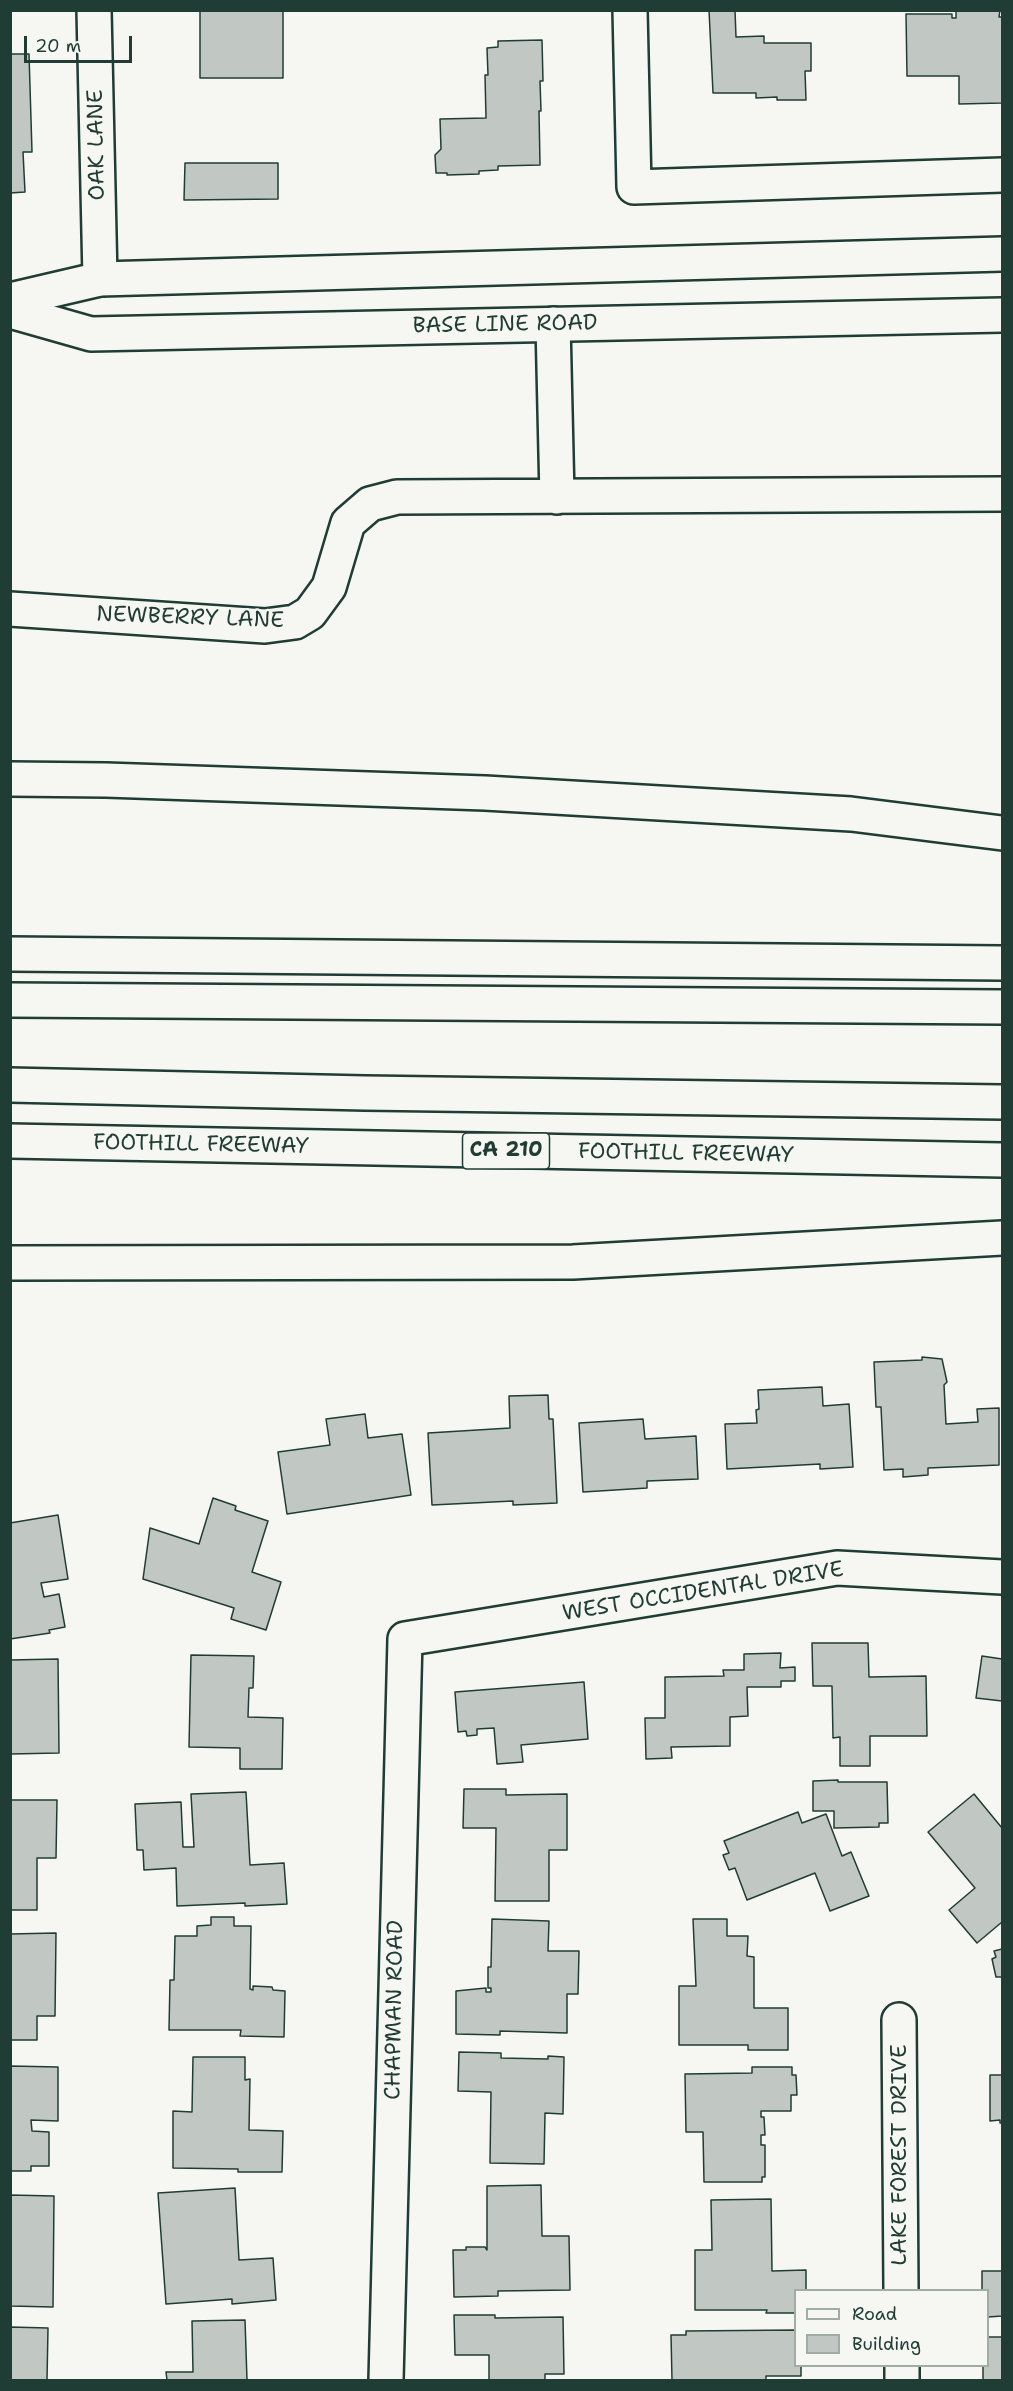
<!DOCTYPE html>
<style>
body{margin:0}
#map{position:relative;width:1013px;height:2391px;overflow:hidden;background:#f6f6f2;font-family:"Shantell Sans",sans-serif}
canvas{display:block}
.frame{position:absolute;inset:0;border:12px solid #1f3d34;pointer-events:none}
.legend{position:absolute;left:794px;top:2289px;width:195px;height:78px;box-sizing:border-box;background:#f6f6f2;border:2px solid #a0aca6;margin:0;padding:8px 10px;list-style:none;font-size:18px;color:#1f3d34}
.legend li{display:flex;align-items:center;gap:12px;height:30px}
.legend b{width:30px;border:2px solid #a0aca6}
.scale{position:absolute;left:24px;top:36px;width:108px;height:27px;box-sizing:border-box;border:3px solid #1f3d34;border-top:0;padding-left:8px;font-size:18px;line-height:21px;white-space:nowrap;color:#1f3d34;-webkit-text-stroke:4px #f6f6f2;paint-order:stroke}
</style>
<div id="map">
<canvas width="1013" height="2391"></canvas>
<div class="frame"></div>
<ul class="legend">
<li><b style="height:8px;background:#f6f6f2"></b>Road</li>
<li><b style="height:16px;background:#c1c8c3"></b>Building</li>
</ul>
<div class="scale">20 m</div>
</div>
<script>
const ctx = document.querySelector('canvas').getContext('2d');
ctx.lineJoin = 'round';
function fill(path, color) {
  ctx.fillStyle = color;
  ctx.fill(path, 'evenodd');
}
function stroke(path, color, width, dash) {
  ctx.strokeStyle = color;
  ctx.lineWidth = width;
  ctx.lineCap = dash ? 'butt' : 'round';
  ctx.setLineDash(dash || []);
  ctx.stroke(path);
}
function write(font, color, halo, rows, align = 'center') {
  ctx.font = font + ' "Shantell Sans",sans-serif';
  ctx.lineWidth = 4.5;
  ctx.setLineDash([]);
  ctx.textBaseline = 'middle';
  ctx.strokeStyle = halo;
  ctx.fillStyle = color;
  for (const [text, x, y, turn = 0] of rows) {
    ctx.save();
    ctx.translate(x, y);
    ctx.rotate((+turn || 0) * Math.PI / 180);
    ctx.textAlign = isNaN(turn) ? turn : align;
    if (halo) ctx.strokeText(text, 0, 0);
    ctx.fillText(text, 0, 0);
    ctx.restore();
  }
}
const building = new Path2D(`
 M200 10H283V78H200Z
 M709 10H735L736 37 764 36V43H811V71H805L806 100H777V97L756 98V93H713Z
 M956 10H1000L999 17H1002V103L959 104V76H907L906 14H952V18H956Z
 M542 40 543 81H540L541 111H539L540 165 498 166V170L479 171V174L447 175V173H436L435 155 441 149 440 119 486 118 485 75H488L487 48 498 47V41Z
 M10 54H29L32 152H23L25 192 10 193Z
 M185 163H278V199L184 200Z
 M922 1357 942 1359 947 1382 944 1385 946 1424 978 1422 977 1409 999 1408V1465L928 1468V1475L903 1477V1469L884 1470 881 1407H876L874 1362 922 1360Z
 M822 1387 823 1406 849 1404 853 1467 820 1469V1464L727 1469 725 1424 757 1423 756 1410 759 1409 758 1390Z
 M548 1395 549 1419H553L557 1503 513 1505V1501L432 1505 428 1433 510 1428 509 1396Z
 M365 1414 368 1438 402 1434 411 1495 287 1514 278 1452 330 1445 326 1419Z
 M643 1419 645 1439 696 1436 698 1479 647 1481V1488L583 1492 579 1423Z
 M213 1498 236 1506 235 1510 268 1521 252 1572 281 1582 266 1630 231 1619 234 1608 143 1579 150 1528 199 1544Z
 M58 1515 68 1579 41 1583 44 1597 59 1594 65 1627 49 1630 50 1633 10 1639V1523Z
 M812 1643H868L869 1677 926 1676 927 1736H870V1766H840V1737L833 1738 832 1686H813Z
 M781 1653 780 1668 795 1667V1681H781V1687H747L748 1716 730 1717V1746L671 1747 672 1758 646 1759 645 1718H665V1677L724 1676 723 1670H744V1654Z
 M191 1655 254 1656 253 1688H249L248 1717 283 1718 282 1769H240V1748L189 1747Z
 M982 1656 1002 1659V1701L976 1698Z
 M58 1659 59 1753 10 1754V1660Z
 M584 1682 588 1739 521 1745 523 1762 497 1764 494 1728 477 1729V1735L467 1736 466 1731 458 1732 455 1692Z
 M838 1780V1782H887L888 1823H879V1827L834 1828V1811H813V1781Z
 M464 1789H506V1795L567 1794V1850H549V1901H495L496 1828H463Z
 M246 1792 250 1865 284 1863 287 1904 245 1906V1903L177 1906 176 1868 144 1870 143 1850H137L135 1804 181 1802 183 1847H194L191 1794Z
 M974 1794 1002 1828V1922L977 1943 949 1910 975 1888 928 1832Z
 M10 1800H57L56 1858H37V1910H10Z
 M798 1812 802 1823 826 1814 842 1856 851 1852 869 1896 830 1911 815 1873 747 1900 735 1868 729 1870 723 1855 729 1853 724 1841Z
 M211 1917H234V1926H251L250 1989 253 1990V1986L272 1987 273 1990 285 1991 284 2037 240 2036 241 2030H169L170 1980H174L175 1936H197V1926L211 1925Z
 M492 1919 549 1921 548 1951H579L578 1994H567V2033L500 2031V2035L456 2034V1991L486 1988V1992H491V1988H488V1967H491Z
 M693 1919H727V1936H748L747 1956 754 1957V2008H788V2050H748V2045H679V1986H696Z
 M56 1933 55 2016H37V2040H10V1934Z
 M1002 1949V1977H996L992 1959 996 1957 994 1951Z
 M459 2052 501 2053V2058L548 2059V2056L564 2057 563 2114 545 2113 544 2164 490 2163 491 2092 458 2091Z
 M193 2057H245V2080L250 2079 249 2130 283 2131 282 2172H238V2169L173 2168V2111L192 2112Z
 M10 2066 58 2067V2121L31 2120 32 2131 49 2132V2166H31V2171H10Z
 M752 2067H792V2075H796L797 2095H791V2111H761V2117H764L765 2135H761V2145H765V2177H762V2182H704L703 2132H686L685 2074 752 2073Z
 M990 2075H1002V2123H1000V2120L990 2121Z
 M541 2185 542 2236H569L570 2290 498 2291V2296L454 2297 453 2250H466V2247H485L487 2250V2186Z
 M235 2188 239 2260 273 2258 276 2300 232 2304V2299L166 2304 158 2193Z
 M10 2195 54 2196 53 2307 10 2306Z
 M771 2199 772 2271 806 2270V2290H796V2313H766L767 2310H695V2250H712L711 2200Z
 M982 2271H1002V2316L988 2317V2290H982Z
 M454 2315H495V2318L563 2317 564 2374H545V2380H489V2355H455Z
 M245 2320 247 2380H167L166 2372H193L192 2321Z
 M10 2327 48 2328 47 2380H10Z
 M796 2330V2366H801V2376H766V2380H672L671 2335H686V2331Z
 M988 2337H1002V2380H983V2366H988Z`);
fill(building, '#c1c8c3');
stroke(building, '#1f3d34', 1.5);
const street = new Path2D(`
 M94 10 100 279
 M630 10 634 187 1002 175
 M553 324 557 497
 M10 609 265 626 295 622 310 613 329 587 348 523 370 504 397 497 1002 494
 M899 2020 901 2290
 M902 2366V2380
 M386 2380 405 1639 837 1568 1002 1577`);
const primary = new Path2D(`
 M10 300 100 279 1002 254
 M10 311 91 334 1002 315`);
const highway = new Path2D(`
 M10 779 106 780 485 793 851 814 1002 833
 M10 954 1002 963
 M10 1000 1002 1007
 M10 1085 365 1093 1002 1102
 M10 1141 1002 1160
 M10 1263 573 1262 1002 1238`);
stroke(street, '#1f3d34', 38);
stroke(primary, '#1f3d34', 38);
stroke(highway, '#1f3d34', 38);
stroke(street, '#f6f6f2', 33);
stroke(primary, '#f6f6f2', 33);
stroke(highway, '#f6f6f2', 33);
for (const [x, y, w] of [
 [506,1151,87]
]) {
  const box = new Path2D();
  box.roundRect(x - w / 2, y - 18, w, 36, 4.5);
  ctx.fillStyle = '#f6f6f2';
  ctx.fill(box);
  stroke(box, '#1f3d34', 1.5);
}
write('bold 21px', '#1f3d34', null, [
 ["CA 210",506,1151]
]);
write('22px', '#1f3d34', '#f6f6f2', [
 ["OAK LANE",97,145,-91],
 ["BASE LINE ROAD",505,325,-1],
 ["NEWBERRY LANE",190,618,2],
 ["FOOTHILL FREEWAY",201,1145,1],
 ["FOOTHILL FREEWAY",686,1154,1],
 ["WEST OCCIDENTAL DRIVE",703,1592,-9],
 ["CHAPMAN ROAD",395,2010,-89],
 ["LAKE FOREST DRIVE",900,2155,-90]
]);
</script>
